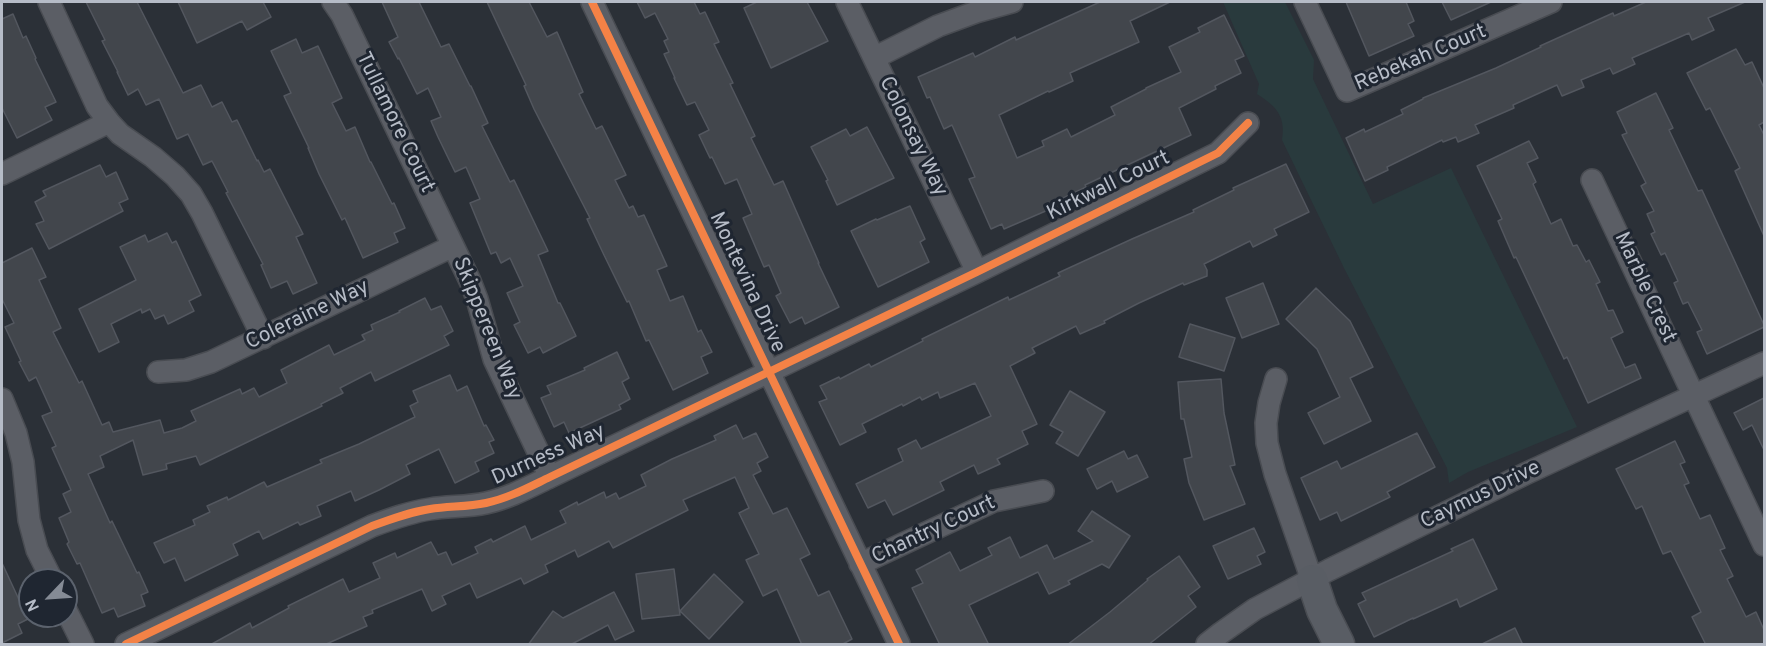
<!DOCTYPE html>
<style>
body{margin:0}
#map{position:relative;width:1766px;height:646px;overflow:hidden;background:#2b3037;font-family:Overpass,sans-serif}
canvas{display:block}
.frame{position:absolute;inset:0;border:3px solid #b6bcc7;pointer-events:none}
.north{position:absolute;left:18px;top:568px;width:60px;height:60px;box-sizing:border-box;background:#1f2631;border:2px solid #5b626d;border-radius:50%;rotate:245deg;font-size:16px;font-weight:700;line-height:24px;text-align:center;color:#b6bcc7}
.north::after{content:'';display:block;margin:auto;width:21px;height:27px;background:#858b95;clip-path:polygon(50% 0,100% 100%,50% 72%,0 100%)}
</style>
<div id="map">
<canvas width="1766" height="646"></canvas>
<div class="frame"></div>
<div class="north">N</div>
</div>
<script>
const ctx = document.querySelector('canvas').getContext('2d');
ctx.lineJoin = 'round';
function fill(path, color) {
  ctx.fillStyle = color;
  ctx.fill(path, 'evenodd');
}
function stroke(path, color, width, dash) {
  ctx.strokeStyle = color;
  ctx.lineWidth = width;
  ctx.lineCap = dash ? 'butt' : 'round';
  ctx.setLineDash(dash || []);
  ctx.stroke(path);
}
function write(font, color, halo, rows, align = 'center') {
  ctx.font = font + ' Overpass,sans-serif';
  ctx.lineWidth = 6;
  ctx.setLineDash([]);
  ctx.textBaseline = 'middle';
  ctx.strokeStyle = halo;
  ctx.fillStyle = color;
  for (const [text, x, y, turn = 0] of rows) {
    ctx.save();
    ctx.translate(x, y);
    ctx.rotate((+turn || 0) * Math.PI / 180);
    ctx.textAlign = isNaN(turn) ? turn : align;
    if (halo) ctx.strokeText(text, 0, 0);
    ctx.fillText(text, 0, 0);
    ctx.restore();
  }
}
fill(new Path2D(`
 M1223 2H1285L1314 60 1313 79 1373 204 1451 168 1577 427 1468 472 1449 483 1447 468 1344 268 1282 140C1286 116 1276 106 1257 94L1259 84Z`), '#293a3d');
const building = new Path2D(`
 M86 2H137L183 93 201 85 212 107 222 102 232 122 237 120 257 161 258 160 264 172 270 169 303 234 296 237 317 283 293 294 287 281 271 288 261 265 263 264 226 193 228 192 212 161 203 165 188 134 177 139 159 99 146 105 138 89 128 95 117 72H118L102 41 105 40Z
 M178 2H263L271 17 247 30 242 21 197 43Z
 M382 2H419L441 47 449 44 470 86H471L488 123 482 126 510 182 514 180 548 251 538 255 558 303H560L576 336 543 353 540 347 528 353 514 325 520 322 507 293 523 286 510 258 501 263 496 252 491 254 470 203 480 199 466 167 455 172 438 137 431 121 441 117 428 88 417 94 399 58 398 59 389 42 398 37Z
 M487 2H529L547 37 557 32 583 92 579 94 596 129 602 126 626 175 615 180 629 208 633 206 638 217 644 215 667 266 657 270 670 301 683 296 698 332 701 330 712 352 701 357 708 373 673 390 649 340 646 341 629 301 627 302 603 253 587 219 590 218 534 109 524 86 526 85Z
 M637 2H694L700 14 705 12 719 42 714 44 733 83 730 84 755 136 751 138 774 185 783 181 819 263H818L839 307 805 324 802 317 790 323 776 296 781 293 769 265 764 267 743 218 752 214 737 179 725 184 712 157 710 158 699 135 709 130 695 102 687 105 674 78H675L664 54 669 52 664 41 668 39 655 13 645 18Z
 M757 2H807L828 41 771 68 744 8Z
 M1100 2H1170L1130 21 1139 42 1070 73 1073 81 1049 92 1048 91 999 115 1017 158 1044 146 1042 141 1067 129 1071 137 1115 115 1111 107 1146 89V88L1181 72 1169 47 1200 32 1198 28 1224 15 1244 56 1235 60 1241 73 1215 86 1216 89 1179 108 1191 135 1085 185 1086 187 1047 206 1048 210 1004 229 1002 224 991 229 969 179 975 177 952 125 944 129 930 97 927 98 918 77 973 53 975 57 1015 37 1016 40Z
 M1346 2H1406L1414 21 1408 24 1414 36 1369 56Z
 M1442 2H1491L1451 20Z
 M1646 2H1745L1708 18 1714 30 1692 40 1689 33 1664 44 1632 58 1635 64 1613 74 1610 68 1581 80 1584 87 1562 96 1557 85 1513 105 1514 108 1475 125 1479 133 1458 142 1456 137 1443 142 1442 140 1387 167 1388 170 1365 181 1346 138 1364 129 1365 132 1403 114 1401 110 1423 99V98L1496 68 1541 47 1540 46 1613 13 1614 16Z
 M13 14 23 38 26 36 36 58 35 59 56 102 45 107 52 120 17 138 2 108V19Z
 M296 39 302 53 318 46 342 98 332 103 346 131 355 127 370 162H371L392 204 394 203 405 228 394 233 398 242 363 258 345 218 342 220 319 174 308 148H309L284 96 291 93 271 51Z
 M1736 49 1745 65 1752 62 1764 88V122L1759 125 1764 135V236L1735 171 1740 168 1710 108 1706 110 1687 73Z
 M1656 93 1673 128 1669 130 1698 191 1702 190 1764 325V327L1707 354 1697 332 1702 330 1688 302 1683 304 1674 283 1678 281 1665 253 1661 255 1651 234 1655 232 1647 214 1654 211 1641 186 1646 183 1622 135 1627 133 1617 112Z
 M867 127 894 178 837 205 826 181 828 180 811 147 846 129 850 136Z
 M1529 141 1538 158 1527 163 1536 182 1533 184 1551 224 1561 219 1573 246 1577 245 1586 262 1589 260 1600 282 1596 284 1608 311 1613 310 1623 332 1611 338 1625 368 1635 364 1641 378 1588 403 1567 357 1564 359 1516 257 1514 258 1498 221 1502 219 1477 166Z
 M1286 164 1309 212 1274 229 1277 235 1253 247 1250 241 1204 264 1207 270V276L1184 285 1183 283 1139 303 1104 321 1105 323 1080 334 1076 326 1032 348 1035 353 1010 366 1037 424 1022 431 1028 444 997 459 1000 464 978 474 974 465 940 482 944 490 893 515 885 500 868 508 856 484 903 461 898 449 916 440 921 449 991 416 975 383 940 398 938 392 922 400 920 397 903 406 902 404 862 424 866 432 840 445 819 402 827 399 820 386 839 377 840 379 869 364 871 367 923 341 922 339 1008 297 1009 300 1060 276 1058 273 1132 239 1194 212 1193 210 1234 190 1233 188Z
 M100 165 106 177 116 172 128 199 119 203 123 211 49 249 36 224 44 221 35 202 46 196 43 191Z
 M910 206 925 239 920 242 929 262 878 287 851 231 876 219 877 220Z
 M167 233 172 243 176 241 201 295 189 301 194 311 168 324 164 315 155 319 150 309 142 313 141 309 111 324 119 342 99 352 79 309 136 280 120 247 145 235 148 242Z
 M32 248 46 277 39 280 61 328 53 332 79 383 82 381 102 425 109 422 113 432 160 420 164 433 182 428 196 421 191 411 240 389 242 394 254 388 259 397 287 383 281 370 329 345 334 355 365 340 362 335 373 330 371 325 400 312 399 311 425 298 431 310 441 306 453 331 444 336 449 345 375 381 371 372 340 388 343 393 321 404 322 406 200 465 196 456 166 464 167 469 143 475 133 440 100 456 104 467 88 474 110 523 112 521 137 573 139 572 148 592 141 595 145 606 118 617 114 608 102 613 80 563 77 564 67 544 69 542 59 518 71 512 63 494 71 490 52 448 56 446 42 416 52 412 36 377 29 381 19 362 21 361 5 327 14 323 2 299V263Z
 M1263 283 1279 324 1242 338 1226 298Z
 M1316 288 1350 321 1373 367 1350 378 1371 421 1324 444 1308 413 1340 397 1317 349 1286 319Z
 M1190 324 1235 338 1224 371 1179 357Z
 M617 352 629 378 622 382 630 399 619 405 621 409 569 433 564 422 554 427 541 398 551 394 547 386 585 370 584 368Z
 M450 375 457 391 467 386 484 426 486 425 494 440 489 442 494 453 475 462 479 471 455 483 439 449 406 465 410 474 379 490 355 501 351 491 317 506 321 516 300 525 298 522 263 539 259 531 233 544 238 555 185 581 175 558 164 563 154 543 195 525 193 520 210 512 207 506 227 497 228 500 264 482 267 487 322 463 320 460 359 444 415 417 410 406 418 402 413 391Z
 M1221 379 1224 413 1235 465 1230 466 1245 504 1204 520 1189 483 1184 459 1192 457 1184 419H1181L1178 382Z
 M1070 391 1105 412 1078 456 1056 443 1063 432 1050 425Z
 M1764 398V450L1752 425 1743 430 1734 413Z
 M736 425 743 439 756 433 768 457 757 463 761 471 753 475 773 514 787 508 810 554 800 559 818 596 829 591 852 639 841 645H802L777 589 763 596 746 560 759 554 739 513 749 508 735 477 683 500 688 510 646 531 613 548 609 541 578 557 575 550 545 565 548 572 524 584 521 578 477 598 470 583 442 596 446 604 432 611 422 589 372 610 373 613 363 617 367 626 324 645H210L250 623 252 628 289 608 288 606 343 579 349 592 380 578 373 563 395 553 397 558 431 542 438 555 446 552 452 565 478 553 475 547 491 539 493 542 525 526 531 540 566 523 560 511 577 502 578 505 604 492 606 498 616 493 619 499 646 486 641 475 672 459 716 440 714 436Z
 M1417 433 1435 467 1387 492 1390 497 1341 521 1337 512 1320 520 1301 478 1337 461 1341 469Z
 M1675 441 1685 462 1680 464 1689 483 1684 485 1700 519 1710 515 1725 548 1720 550 1733 576 1727 579 1746 617 1756 612 1764 630V645H1706L1692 617 1701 612 1671 551 1663 554 1642 506 1636 509 1616 469Z
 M1124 451 1128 459 1137 455 1148 477 1117 492 1112 481 1097 489 1087 469Z
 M1092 511 1130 536 1109 568 1102 564 1068 581 1070 584 1049 594 1038 572 969 605 989 645H940L912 588 923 583 916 570 950 552 960 571 992 555 988 548 1010 537 1020 558 1047 545 1054 559 1093 541 1078 531Z
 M1254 528 1265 552 1257 556 1261 564 1228 579 1213 546Z
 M1473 539 1497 589 1460 607 1457 599 1413 619V618L1374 637 1358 604 1366 600 1362 593 1453 551 1451 549Z
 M1179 556 1200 587 1188 596 1196 607 1148 645H1067L1110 612 1148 580 1147 579Z
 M2 563 28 619 18 624 22 633 2 643Z
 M674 569 680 615 642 619 636 574Z
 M714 574 743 602 709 639 680 611Z
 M614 592 634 631 615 640 608 625 570 645H528L553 611 563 618Z
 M1515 628 1523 645H1480Z`);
fill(building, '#42464c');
stroke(building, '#53575f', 1.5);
const street = new Path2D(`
 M49 2 97 106 109 122 120 134 153 157 175 176 191 194 202 213 263 338
 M333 2 342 15 470 281 477 299 494 359 550 477
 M592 2 899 644
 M847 2 977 272
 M1305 2 1347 91 1551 2
 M874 58 938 26 976 12 1012 2
 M2 174 109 122
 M1592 180 1764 545
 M158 372 186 370 211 362 453 246
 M1276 379 1269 403 1266 423 1267 443 1275 474 1312 580
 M2 399 16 433 23 462 29 520 37 550 52 580
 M860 564 994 501 1043 491
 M66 610 83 644
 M126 644 372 526C391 519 410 512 430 509 449 506 467 507 486 503 509 498 529 487 550 477L977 272 1218 153 1248 123
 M1207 644 1221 633 1255 609 1329 570 1527 473 1764 363`);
const secondary = new Path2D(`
 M1312 580 1322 610 1339 644`);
stroke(street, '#494c52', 24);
stroke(secondary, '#494c52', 33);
stroke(street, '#5b5e65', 21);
stroke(secondary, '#595d64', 30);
stroke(new Path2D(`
 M592 2 899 644
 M126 644 372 526C391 519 410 512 430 509 449 506 467 507 486 503 509 498 529 487 550 477L977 272 1218 153 1248 123`), '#f48246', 8);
write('21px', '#b6bcc7', '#1f2631', [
 ["Rebekah Court",1421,59,-23],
 ["Tullamore Court",394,123,64],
 ["Colonsay Way",912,137,64],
 ["Kirkwall Court",1109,187,-26],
 ["Montevina Drive",746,283,65],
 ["Marble Crest",1644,288,65],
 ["Coleraine Way",308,316,-26],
 ["Skippereen Way",486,329,68],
 ["Durness Way",549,456,-24],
 ["Caymus Drive",1481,496,-26],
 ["Chantry Court",934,531,-25]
]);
</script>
